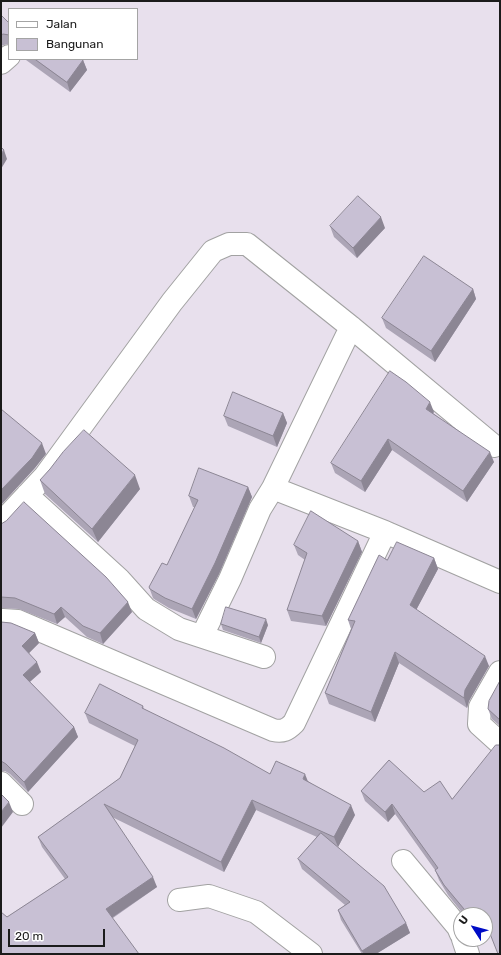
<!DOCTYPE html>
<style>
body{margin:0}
#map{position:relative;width:501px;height:955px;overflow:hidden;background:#e8e0ed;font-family:Rubik,sans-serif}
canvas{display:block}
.frame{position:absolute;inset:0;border:2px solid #1b1b1b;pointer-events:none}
.legend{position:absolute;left:8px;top:8px;width:130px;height:52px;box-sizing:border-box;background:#fff;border:1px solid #a4a4a4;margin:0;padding:5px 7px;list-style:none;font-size:12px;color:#1b1b1b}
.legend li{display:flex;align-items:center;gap:8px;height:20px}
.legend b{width:20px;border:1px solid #a4a4a4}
.north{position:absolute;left:453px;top:907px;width:40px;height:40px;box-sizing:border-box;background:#fff;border:1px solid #a4a4a4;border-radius:50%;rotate:306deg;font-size:11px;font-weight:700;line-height:16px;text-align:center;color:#1b1b1b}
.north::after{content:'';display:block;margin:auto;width:14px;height:18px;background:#000cc6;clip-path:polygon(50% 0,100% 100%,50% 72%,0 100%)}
.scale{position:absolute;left:8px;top:929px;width:97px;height:18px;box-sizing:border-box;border:2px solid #1b1b1b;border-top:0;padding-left:5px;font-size:12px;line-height:14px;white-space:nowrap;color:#1b1b1b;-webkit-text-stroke:3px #fff;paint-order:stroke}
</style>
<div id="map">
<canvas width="501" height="955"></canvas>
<div class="frame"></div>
<ul class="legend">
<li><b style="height:5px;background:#fff"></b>Jalan</li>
<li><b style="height:11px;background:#c8c0d4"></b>Bangunan</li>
</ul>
<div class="north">U</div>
<div class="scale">20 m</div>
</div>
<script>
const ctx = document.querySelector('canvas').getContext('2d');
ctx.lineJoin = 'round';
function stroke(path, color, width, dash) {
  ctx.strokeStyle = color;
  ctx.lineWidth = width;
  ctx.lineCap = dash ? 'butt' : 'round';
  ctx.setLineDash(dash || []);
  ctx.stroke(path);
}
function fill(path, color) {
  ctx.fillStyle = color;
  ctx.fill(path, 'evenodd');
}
const street = new Path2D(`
 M1 63 9 56
 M273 488 385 532 500 582
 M27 495 119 579 146 609 179 629 264 657
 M1 523 45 476 172 302 213 251 229 244H247L351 327 494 446
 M1 620H3L18 621 273 730C283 732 287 730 294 723L385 532
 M202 636 230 579 260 509 273 488 351 327
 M500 672 480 707 479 724 500 743
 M1 783 22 804
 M403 861 458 927 461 934
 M179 900 209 896 256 912 311 954
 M463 939 468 954`);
stroke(street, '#a2a2a2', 24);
stroke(street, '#fff', 22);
fill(new Path2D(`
 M1 15 9 23V44H7L1 46Z
 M26 59H82L83 60 87 70 70 92 26 60Z
 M330 226 385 228 357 258 334 237Z
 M473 289 476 299 435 362 386 328 382 318Z
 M434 412 433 413 494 462 467 502 392 450 365 492 335 473 331 463Z
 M283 413 287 423 277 447 228 426 224 416Z
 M40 480 140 489 98 542 45 494Z
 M248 487 252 497 219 574 196 619 169 608 154 599 153 598 149 587 167 565 195 507H193L189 496Z
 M1 524 132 612 103 644 87 637 65 617 57 624 19 609 1 608Z
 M358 541 362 552 326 626 291 621 287 610 305 560 298 555 294 545Z
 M434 558 438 569 416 610 489 666 469 701 467 708 399 663 375 722 329 704 325 693 351 629 348 620 387 560Z
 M1 622 35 633 39 643 29 653 41 672 30 682 74 727 78 737 28 792 10 774 5 771H1Z
 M221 624 268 625 261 643 223 630Z
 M500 681V726L492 719 488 709Z
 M143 706 144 709 270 774 308 781 355 815 338 847 336 846 406 923 410 933 376 954H362L341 920 338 910 345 905 302 869 298 859 317 837 256 810 224 872 112 817 157 887 113 918 7 917 65 879 42 847 38 837 120 778 135 746 89 723 85 713Z
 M389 760 485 915H464L448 895 439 880 435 870 395 814 388 822 365 801 361 791Z`), '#aca5b6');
fill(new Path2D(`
 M83 60 87 70 70 92 67 82Z
 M4 150 7 159 1 169V154Z
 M381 217 385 228 357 258 353 248Z
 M473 289 476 299 435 362 431 351Z
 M430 402 434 412 429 419 426 409Z
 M283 413 287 423 277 447 273 436Z
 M388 439 392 450 365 492 361 481Z
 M42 443 46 454 35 468 1 505V490Z
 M490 452 494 462 467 502 463 491Z
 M135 475 140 489 98 542 92 529Z
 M248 487 252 497 219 574 196 619 192 609Z
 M358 541 362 552 326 626 322 616Z
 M434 558 438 569 413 616 410 605Z
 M128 602 132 612 103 644 100 633Z
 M61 607 65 617 57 624 54 614Z
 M266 619 268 625 261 643 259 637Z
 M35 633 39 643 26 656 22 646Z
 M395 652 399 663 375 722 371 712Z
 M485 656 489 666 469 701 467 708 464 698 465 690Z
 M37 662 41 672 26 685 23 675Z
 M74 727 78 737 28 792 24 782Z
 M305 774 309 784 303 779Z
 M252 800 256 810 224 872 221 862Z
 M9 802 13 812 1 828V812Z
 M392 804 395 814 388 822 385 812Z
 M351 805 355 815 338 847 334 837Z
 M153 877 157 887 110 919 106 909Z
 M406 923 410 933 376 954H364L362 951Z`), '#8c8694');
const building = new Path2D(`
 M1 15 9 23V35L3 34 1 35Z
 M35 59H82L83 60 67 82Z
 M1 147 4 150 1 154Z
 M358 196 381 217 353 248 330 226Z
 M424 256 473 289 431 351 382 318Z
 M390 371 406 382 430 402 426 409 490 452 463 491 388 439 361 481 331 463Z
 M233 392 283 413 273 436 224 416Z
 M1 409 42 443 32 458 1 490Z
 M84 430 135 475 92 529 40 480 50 469 63 452Z
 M199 468 248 487 215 563 192 609 165 598 150 589 149 587 162 563 167 565 198 500 189 496Z
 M24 502 106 577 128 602 100 633 83 626 61 607 54 614 15 598 1 597V524L6 521Z
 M311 511 358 541 322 616 287 610 307 553 294 545Z
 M397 542 434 558 410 605 485 656 465 690 464 698 395 652 371 712 325 693 355 621 348 620 379 555 387 560Z
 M226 607 266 619 259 637 221 624Z
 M1 622 11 623 35 633 22 646 37 662 23 675 74 727 24 782 6 764 1 761Z
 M500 681V720L488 709 489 701Z
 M100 684 143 706 142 708 224 748 270 774 276 761 305 774 303 779 351 805 334 837 252 800 221 862 104 804 153 877 106 909 139 954H1V912L7 917 68 877 38 837 120 778 138 740 85 713Z
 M496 745H500V954H498L485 921V915H483L481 909 471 915H467L464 909 444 885 435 870 438 868 392 804 385 812 361 791 389 760 424 792 440 781 452 799Z
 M1 794 9 802 1 812Z
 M321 833 384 886 406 923 362 951 338 910 350 902 298 859Z`);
fill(building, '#c8c0d4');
stroke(building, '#8c8694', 1);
</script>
